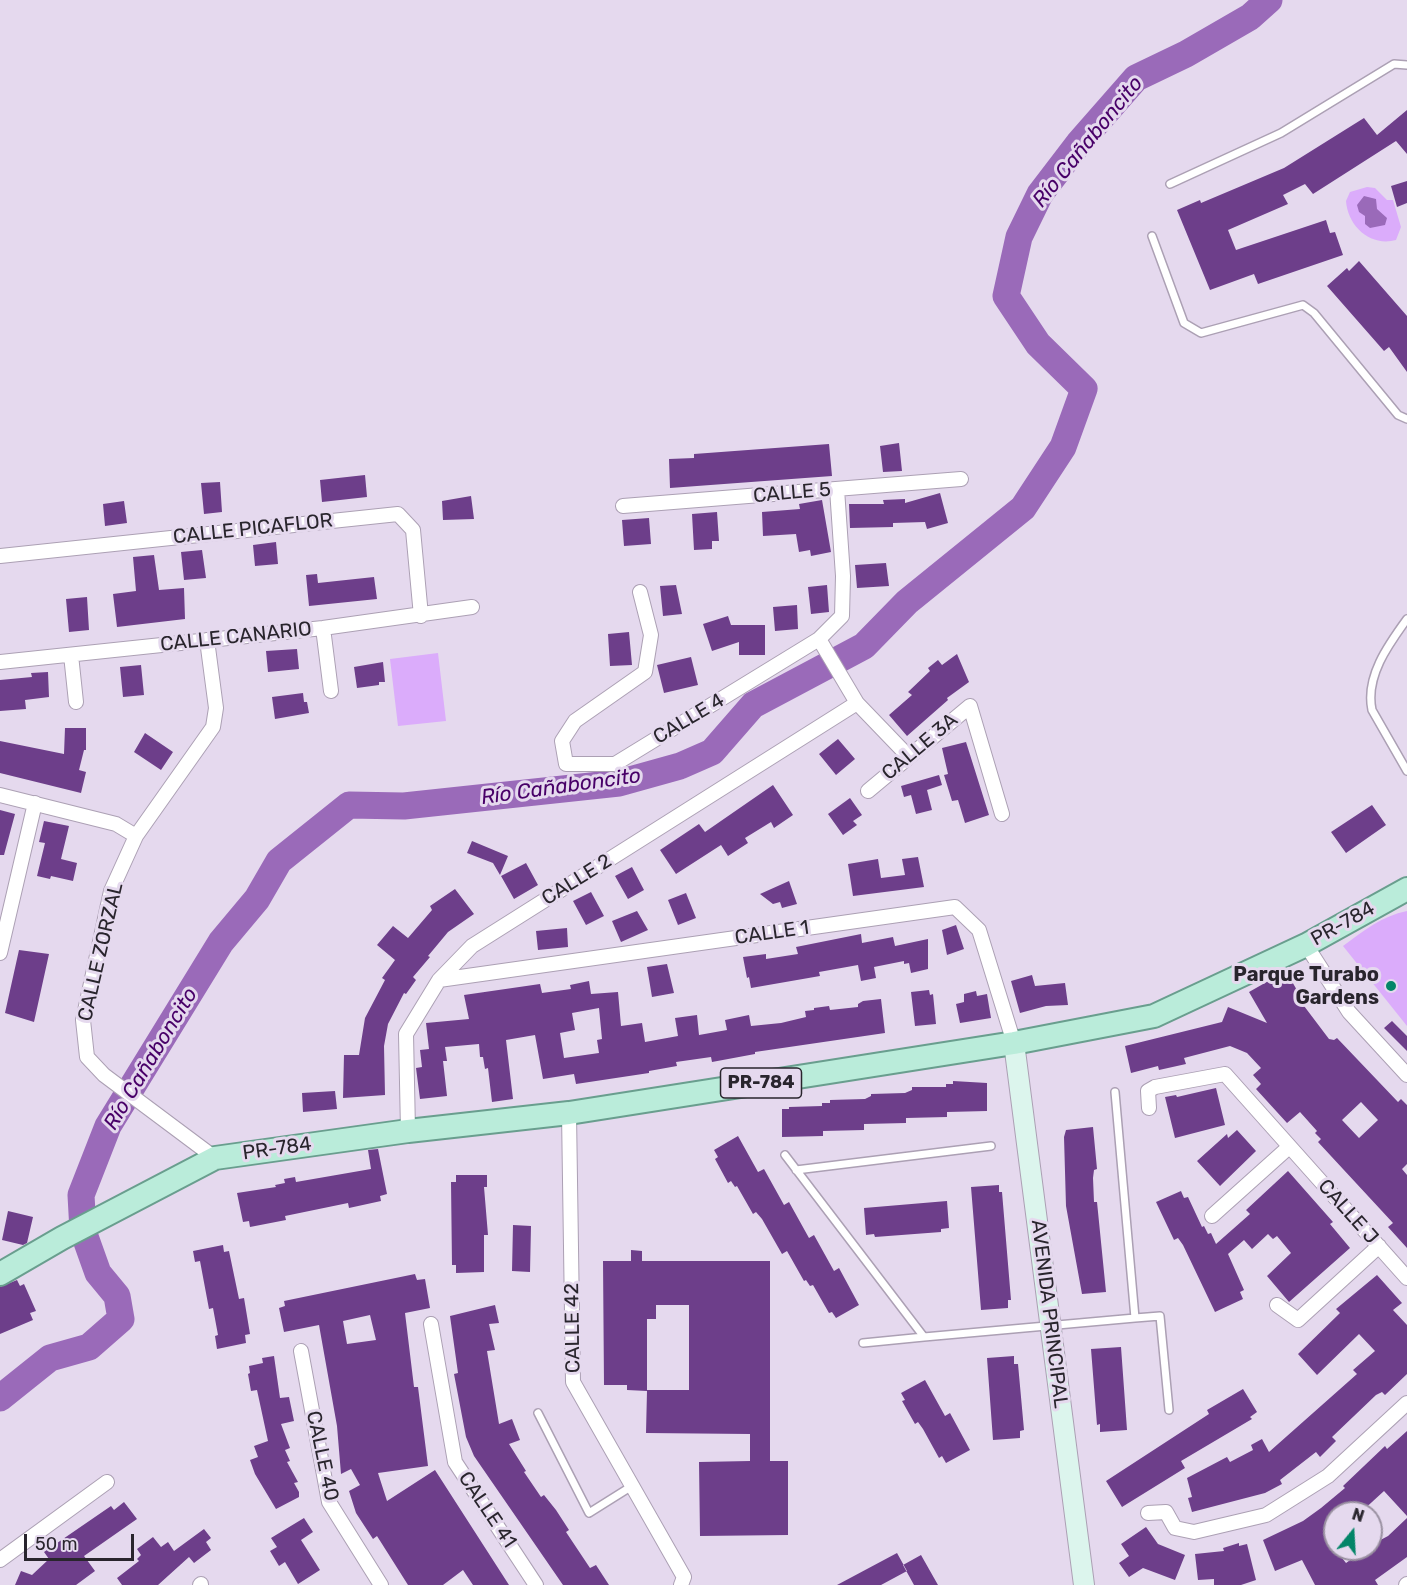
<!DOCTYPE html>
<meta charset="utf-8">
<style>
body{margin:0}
#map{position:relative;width:1407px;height:1585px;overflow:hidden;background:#e5d9ee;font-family:Rubik,sans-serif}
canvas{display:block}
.north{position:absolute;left:1323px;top:1501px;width:60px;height:60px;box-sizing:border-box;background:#e5d9ee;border:2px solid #9a91a1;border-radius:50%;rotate:18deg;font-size:16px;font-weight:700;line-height:24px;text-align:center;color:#29252d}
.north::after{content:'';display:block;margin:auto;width:21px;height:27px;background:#038568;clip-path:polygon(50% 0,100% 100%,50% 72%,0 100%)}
.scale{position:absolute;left:24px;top:1534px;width:110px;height:27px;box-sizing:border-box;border:3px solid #29252d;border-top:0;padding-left:8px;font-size:18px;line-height:21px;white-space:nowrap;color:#29252d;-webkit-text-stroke:4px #e5d9ee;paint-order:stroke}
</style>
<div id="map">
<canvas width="1407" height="1585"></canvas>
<div class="north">N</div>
<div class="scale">50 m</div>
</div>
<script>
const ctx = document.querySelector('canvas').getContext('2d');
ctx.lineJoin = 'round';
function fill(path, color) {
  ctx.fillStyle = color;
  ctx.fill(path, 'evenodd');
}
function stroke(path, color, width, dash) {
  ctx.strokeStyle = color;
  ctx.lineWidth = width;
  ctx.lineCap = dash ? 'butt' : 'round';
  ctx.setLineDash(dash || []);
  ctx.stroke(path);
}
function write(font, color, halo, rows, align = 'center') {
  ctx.font = font + ' Rubik,sans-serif';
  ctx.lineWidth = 6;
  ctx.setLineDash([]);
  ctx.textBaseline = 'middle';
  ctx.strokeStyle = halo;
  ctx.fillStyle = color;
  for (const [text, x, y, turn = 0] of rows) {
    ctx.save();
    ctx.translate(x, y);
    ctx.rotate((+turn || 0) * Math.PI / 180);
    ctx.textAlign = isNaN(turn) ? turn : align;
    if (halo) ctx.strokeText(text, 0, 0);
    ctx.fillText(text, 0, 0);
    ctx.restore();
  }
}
fill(new Path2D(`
 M1367 187 1375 188 1387 200H1393L1401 227 1396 240C1371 247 1348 227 1346 201L1350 192Z
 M438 653 446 721 398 726 390 659Z
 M1407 911V1026L1343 946C1363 931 1382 916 1407 911Z`), '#dbacfb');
fill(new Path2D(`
 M1364 196 1376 199 1377 209 1387 218 1385 225 1370 228 1365 224V216L1359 212 1357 205Z`), '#9a6ab9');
stroke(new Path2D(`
 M0 1398 50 1358 89 1347 121 1319 117 1296 98 1273 83 1231 81 1195 108 1126 221 942 257 899 279 861 349 805 404 806 619 783 680 766 712 752 753 705 864 646 907 602 1023 508 1063 447 1084 389 1038 344 1006 296 1019 237 1040 194 1079 143 1136 78 1186 54 1250 17 1269 0`), '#9a6ab9', 27);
fill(new Path2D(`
 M1407 110V154L1396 141 1313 194 1305 184 1283 195 1288 204 1228 230 1236 250 1326 220 1330 233 1335 232 1343 255 1258 284 1254 274 1210 290 1177 210 1200 200 1201 203 1284 168 1364 118 1377 135Z
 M1407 181V203L1397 207 1391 186Z
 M1359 261 1407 316V372L1389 347 1384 351 1327 286 1347 268 1349 271Z
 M899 443 902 471 883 472 880 446Z
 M829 444 832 476 670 488 669 459 694 458V454Z
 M365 475 367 497 322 502 320 480Z
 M220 482 222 512 204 514 201 483Z
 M940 493 948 523 927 529 925 522 893 523V527L850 528 849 504H884L883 500 905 499V503Z
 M471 496 474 519 443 520 442 501Z
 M822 500 831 552 811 556 810 550 799 552 796 534 763 536 762 512 800 509 799 504Z
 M124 501 127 523 105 526 103 504Z
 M717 512 719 541H712V549L694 550 692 514Z
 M649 518 651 544 624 546 622 520Z
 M276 542 278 564 255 566 253 545Z
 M202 550 206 578 184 580 181 552Z
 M154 555 159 590 184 588 185 619 117 627 113 594 136 591 133 557Z
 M886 563 889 586 857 588 855 565Z
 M317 574 318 583 374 577 377 599 309 606 306 575Z
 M676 585 682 614 663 616 660 586Z
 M827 585 829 612 811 614 808 587Z
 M87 597 89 630 69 632 66 599Z
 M797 605 798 629 775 631 773 607Z
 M728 616 731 625H765V655H739V642L712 651 703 624Z
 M629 632 632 665 610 666 608 634Z
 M297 649 299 669 268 672 266 651Z
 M957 654 969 682 947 698 948 700 907 736 889 715 912 695 908 692 930 671 928 668 938 660 942 665Z
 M691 657 698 685 664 693 657 665Z
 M383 662 385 682H379V685L357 688 354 667Z
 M141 665 144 695 123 697 120 667Z
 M48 672 49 697 25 700 26 709 0 711V680L32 677 31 673Z
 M303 693 304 702H307L309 713 275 719 272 697Z
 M65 728H86V750H84L79 770 86 772 81 793 0 773V741L64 754Z
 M145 733 173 752 161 770 134 752Z
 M838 739 855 759 836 775 819 754Z
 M966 742 989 815 965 823 958 800 952 801 944 775 948 774 942 748Z
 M939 775 942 785 927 790 932 810 916 814 911 795 904 797 901 786Z
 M773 785 793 815 774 828 771 822 745 838 748 843 728 856 721 845 676 874 660 850 699 824 705 832Z
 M850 798 862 815 853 821 857 825 843 835 828 814Z
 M1372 805 1386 825 1346 853 1331 832Z
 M0 810 15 814 4 855H0Z
 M44 821 69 826 61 859 77 863 73 881 51 876 50 879 37 876 45 843 39 842Z
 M472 841 508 856 500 875 493 863 467 853Z
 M918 857 924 887 853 896 848 864 878 859 881 878 905 875 902 859Z
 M526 863 538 885 514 899 501 876Z
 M632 867 644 890 628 899 615 876Z
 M789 881 797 904 782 908 780 902 773 904 760 894Z
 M455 889 474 914 448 932 428 956 430 957 413 977 416 980 406 994 404 993 388 1024 384 1046 385 1095 343 1098 344 1055H359L365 1018 385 980 382 978 395 960 377 945 393 926 408 938 432 910 430 906Z
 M591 892 604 916 586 925 573 901Z
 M686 893 696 918 678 925 668 900Z
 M637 911 648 930 621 942 612 921Z
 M956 925 964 949 947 955 942 930Z
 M567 928 568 947 538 950 536 931Z
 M861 934 862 943 893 937 895 946 928 939V969L911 973 909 963 904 964V961L874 967 876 978 861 981 858 965 819 972 820 976 751 988 749 977 747 978 743 957 766 954V959L798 954 796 947Z
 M19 950 49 954 34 1022 5 1013Z
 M667 964 674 993 652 997 647 967Z
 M1286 971 1298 992 1295 994 1329 1039 1334 1040 1337 1038 1398 1102 1401 1099 1407 1105V1164L1402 1169 1407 1175V1248L1388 1227 1393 1223 1318 1142 1321 1139 1315 1133 1317 1131 1300 1112 1287 1123 1256 1089 1261 1084 1253 1075 1261 1068 1247 1053 1230 1046 1184 1058 1186 1064 1159 1070 1158 1066 1131 1073 1125 1046 1222 1022 1228 1007 1267 1023 1249 992ZM1361 1102 1378 1120 1359 1138 1342 1120Z
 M1032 975 1035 986 1065 983 1068 1005 1046 1006 1020 1013 1011 981Z
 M589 981 591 994 618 992 621 1026 642 1023 645 1042 678 1036 675 1018 697 1015 699 1035 727 1030 725 1020 749 1015 751 1026 781 1023 806 1017 805 1011 814 1010V1008L829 1006 830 1010 858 1007V1004L863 1001 881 999 885 1033 755 1052V1054L712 1062 711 1057 676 1062 677 1066 649 1071V1073L576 1084 574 1074 543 1079 535 1035 506 1040 513 1099 492 1102 488 1068 485 1069 483 1057H480L479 1044 445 1047 447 1061H443L447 1096 420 1099 416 1068 422 1067 420 1050 429 1049 426 1023 469 1019 464 995 540 984 542 993 571 989 570 985ZM599 1008 602 1039 597 1040 599 1053 564 1058 560 1033 575 1030 572 1013Z
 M929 990 930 995 933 994 936 1024 915 1026 911 992Z
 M976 991 977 996 987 994 991 1018 960 1023 956 1004 964 1002V994Z
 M1392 1021 1407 1036V1051L1384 1028Z
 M953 1081 987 1083V1111L947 1112V1117L906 1118V1123L864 1124V1130L823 1131V1136L782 1137V1109H789V1107L822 1106V1103H830V1100L865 1099 871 1096V1094L905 1093 912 1090V1087H946V1084H953Z
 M1216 1088 1225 1125 1175 1138 1165 1097 1176 1095 1177 1097Z
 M335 1091 337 1109 303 1112 302 1093Z
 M1093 1127 1097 1169 1094 1170 1093 1178 1094 1202H1097L1106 1292 1082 1294 1066 1206 1064 1137 1066 1130Z
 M1237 1130 1256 1151 1220 1186 1197 1161 1227 1134 1228 1138Z
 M738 1136 758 1172 764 1169 784 1205 789 1202 809 1238 814 1235 834 1271 839 1268 859 1305 836 1318 832 1312 829 1313 813 1285 810 1286 806 1280 804 1281 787 1251 782 1254 762 1219 756 1212 753 1214 737 1186 735 1187 731 1181 728 1183 715 1159 718 1157 714 1150Z
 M378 1149 387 1194 380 1196 381 1201 349 1208 348 1203 285 1216 286 1220 250 1227 249 1221 243 1222 237 1193 276 1187 275 1185 285 1183 284 1179 295 1177 296 1182 371 1169 368 1150Z
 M1288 1171 1333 1222 1330 1224 1350 1248 1289 1302 1267 1276 1291 1253 1277 1236 1273 1239 1268 1234 1252 1249 1244 1240 1228 1254 1244 1290 1240 1292 1243 1299 1215 1312 1183 1245 1178 1238 1174 1240 1156 1202 1181 1191 1184 1198 1188 1197 1202 1227 1204 1226 1208 1234 1211 1233 1216 1244 1250 1214 1246 1210Z
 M456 1175H487V1187H484L488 1235H484V1272L456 1273V1265H452L451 1182H456Z
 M999 1185V1192H1002L1011 1300H1008V1308L981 1310 971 1187Z
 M947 1201 949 1228 941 1229V1232L875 1237 874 1234 866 1235 864 1208Z
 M8 1211 33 1217 27 1243 23 1245 2 1240Z
 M513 1225 531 1226 530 1272 512 1271Z
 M223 1245 224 1252 229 1251 239 1299 244 1298 250 1334 245 1335 246 1343 217 1349 215 1336 218 1335 213 1308 209 1309 200 1261 195 1262 193 1251Z
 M631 1250 642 1251V1261H770V1461H788V1535L700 1536 699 1462 750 1461V1434L646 1433 647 1391 627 1390V1385H604L603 1261H631ZM656 1305H689V1390H647V1319H656Z
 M415 1274 417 1280 425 1279 430 1308 405 1313 414 1387H418L428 1466 378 1473 387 1501 435 1470 509 1585H473L463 1570 443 1585H408L377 1536 373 1539 356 1513 349 1491 360 1485 351 1469 341 1474 337 1426 319 1325 284 1332 279 1308 285 1306 284 1301ZM370 1315 376 1340 347 1344 343 1321Z
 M1377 1275 1402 1303 1393 1310 1407 1325V1374L1385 1395 1382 1392 1376 1395 1332 1437 1336 1441 1320 1457 1316 1452 1280 1480 1282 1484 1265 1493 1192 1512 1188 1498 1192 1497 1187 1478 1227 1457 1230 1462 1253 1450 1251 1445 1262 1439 1269 1452 1357 1374 1353 1370 1375 1351 1359 1334 1317 1375 1298 1354 1340 1313 1336 1309Z
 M17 1280 20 1286 24 1284 36 1311 30 1313 33 1320 0 1334V1287Z
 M495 1305 499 1323 489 1324 495 1350 487 1351 499 1424 512 1419 520 1440 509 1444 526 1471 524 1472 541 1497 544 1495 556 1510 569 1530 566 1532 590 1568 596 1565 609 1585H563L474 1456 466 1437 454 1374 458 1373 450 1316Z
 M1121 1347 1127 1430 1100 1432V1424L1097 1425 1091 1349Z
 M274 1356 280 1398 289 1397 294 1421 281 1424 290 1448 285 1450 290 1461 287 1462 298 1482 294 1483 299 1492V1497L276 1509 255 1474 250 1460 258 1457 254 1446 268 1441 257 1390 251 1391 248 1374 250 1373 249 1366 263 1363 262 1358Z
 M1014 1356V1364H1018L1024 1430 1020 1431V1438L993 1440 987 1358Z
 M925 1380 945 1416 950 1413 970 1450 946 1463 942 1456 939 1458 923 1429 918 1422 915 1424 902 1401 905 1400 901 1393Z
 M1243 1389 1257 1412 1250 1417 1252 1419 1181 1461 1185 1468 1122 1507 1106 1481 1209 1414 1207 1410Z
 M1407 1431V1516L1384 1491 1360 1513H1335V1549L1346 1563 1366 1549H1371V1545L1388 1536 1407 1518V1557L1375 1580 1378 1585H1315L1302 1560 1275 1571 1263 1540 1303 1521 1321 1508 1345 1488 1343 1486 1385 1446 1387 1449Z
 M124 1502 137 1519 84 1556 95 1571 76 1585H15L21 1571 32 1575 49 1559 44 1552 111 1506 114 1510Z
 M304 1518 313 1532 301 1540 320 1570 298 1584 285 1562 279 1566 270 1551 277 1547 271 1538Z
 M1146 1527 1158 1544 1185 1555 1175 1580 1143 1568 1129 1577 1119 1563 1129 1556 1121 1544Z
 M204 1529 211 1538 206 1542 211 1550 194 1563 189 1557 158 1585H122L117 1578 139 1561 137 1559 141 1555 137 1549 153 1537 161 1547 168 1542 174 1551Z
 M1239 1543V1546L1247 1544 1256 1580 1241 1585H1214V1579L1198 1580 1195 1554 1224 1551 1223 1548Z
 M897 1553 907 1571 881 1585H837Z
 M921 1555 938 1585H914L903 1565Z`), '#6d3e8a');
const lane = new Path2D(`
 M1170 184 1281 133 1394 64 1407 65
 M1152 236 1184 323 1201 333 1303 305 1314 313 1398 415 1407 419
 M1407 619C1388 645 1365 677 1372 710L1407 771
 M1115 1092 1135 1318 1160 1316 1169 1410
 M785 1155 924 1337 1135 1318
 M796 1170 991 1146
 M863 1343 924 1337
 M538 1413 589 1513 632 1486`);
const street = new Path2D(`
 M623 506 961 479
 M0 556 398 514 413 530 421 616
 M640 592 651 635 645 672 575 721 562 741 566 764H615L819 639 842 616 843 576 837 489
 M323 628 331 691
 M819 639 857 703 908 756
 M207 640 216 708 213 727 136 836 111 891 83 1020 87 1057 104 1075 215 1158
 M71 655 76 702
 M0 662 323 628 472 607
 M868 791 970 706 1002 814
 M0 795 116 824 136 836
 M1306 945 1349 1012 1407 1075
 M0 953 35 803
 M439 980 955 907 979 930 1014 1043
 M1149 1108 1148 1091 1155 1087 1225 1074 1407 1278
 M569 1113 573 1382 684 1577 681 1585
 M408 1131 406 1034 439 980 472 946 857 703
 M1212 1216 1289 1147
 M1277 1305 1298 1320 1379 1246
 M431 1324 455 1462 536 1585
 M301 1351 329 1502 381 1585
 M1148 1513 1166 1512 1175 1528 1194 1532 1266 1515 1328 1476 1407 1403
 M0 1560 107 1482
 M200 1585 201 1584
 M1406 1585 1407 1584`);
const secondary = new Path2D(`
 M1014 1043 1084 1585`);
const primary = new Path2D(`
 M0 1274 62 1238 215 1158 408 1131 569 1113 1014 1043 1154 1016 1306 945 1407 889`);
stroke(lane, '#aca0b4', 10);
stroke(street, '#aca0b4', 16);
stroke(secondary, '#aca0b4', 22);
stroke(primary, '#699e8e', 26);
stroke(lane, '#fff', 7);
stroke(street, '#fff', 14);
stroke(secondary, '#dcf5ed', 20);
stroke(primary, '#baecda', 22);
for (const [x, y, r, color] of [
 [1391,986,6,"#038568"]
]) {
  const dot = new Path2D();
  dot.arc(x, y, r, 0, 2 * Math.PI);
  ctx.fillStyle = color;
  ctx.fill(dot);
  stroke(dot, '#e5d9ee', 2);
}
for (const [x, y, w] of [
 [761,1083,81]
]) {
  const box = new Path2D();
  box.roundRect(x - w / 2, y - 15, w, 30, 4.5);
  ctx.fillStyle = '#e5d9ee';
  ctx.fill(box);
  stroke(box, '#29252d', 1.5);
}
write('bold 18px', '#29252d', null, [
 ["PR-784",761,1083]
]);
write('20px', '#29252d', '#e5d9ee', [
 ["CALLE 5",792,493,-5],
 ["CALLE PICAFLOR",253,529,-6],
 ["CALLE CANARIO",236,637,-6],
 ["CALLE 4",689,719,-31],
 ["CALLE 3A",920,747,-40],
 ["CALLE 2",577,880,-32],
 ["PR-784",1343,924,-29],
 ["CALLE 1",772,933,-8],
 ["CALLE ZORZAL",101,952,-77],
 ["PR-784",277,1149,-8],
 ["CALLE J",1348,1212,48],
 ["AVENIDA PRINCIPAL",1049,1314,83],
 ["CALLE 42",573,1328,-91],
 ["CALLE 40",322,1456,78],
 ["CALLE 41",487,1510,56]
]);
write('bold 20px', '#29252d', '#e5d9ee', [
 ["Parque Turabo",1379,975],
 ["Gardens",1379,998]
], 'right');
write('italic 21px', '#480068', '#e5d9ee', [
 ["Río Cañaboncito",1088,142,-51],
 ["Río Cañaboncito",561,787,-8],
 ["Río Cañaboncito",151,1059,-59]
]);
</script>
